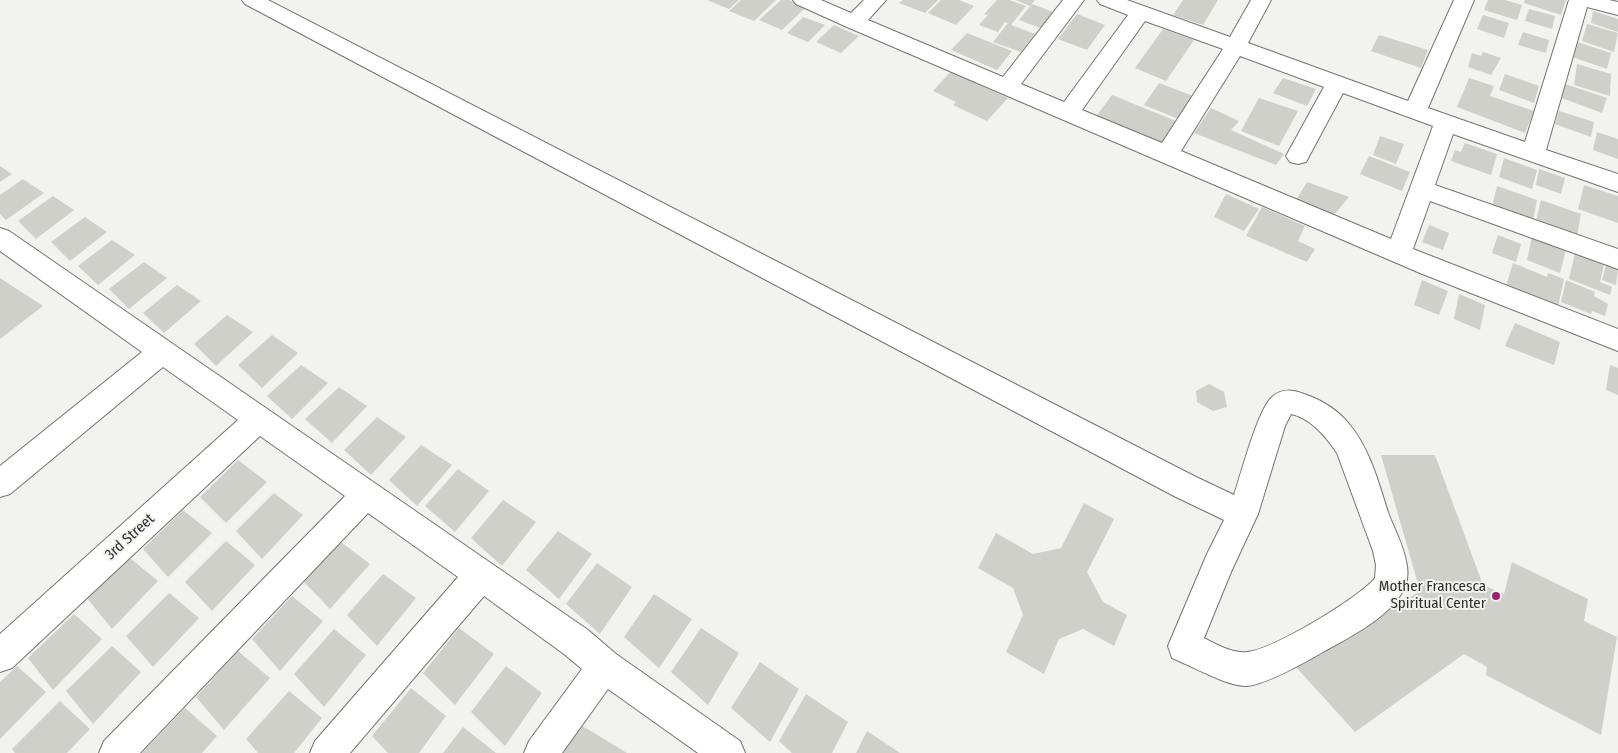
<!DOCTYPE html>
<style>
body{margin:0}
canvas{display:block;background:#f2f2ee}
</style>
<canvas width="1618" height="753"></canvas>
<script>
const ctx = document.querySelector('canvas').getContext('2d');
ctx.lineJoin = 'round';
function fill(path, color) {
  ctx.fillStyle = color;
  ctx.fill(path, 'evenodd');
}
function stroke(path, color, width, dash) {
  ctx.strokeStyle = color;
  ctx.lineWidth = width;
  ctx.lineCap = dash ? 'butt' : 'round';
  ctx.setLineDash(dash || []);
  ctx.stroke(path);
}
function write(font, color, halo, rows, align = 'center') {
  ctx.font = font + ' "Fira Sans Condensed",sans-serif';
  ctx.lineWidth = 4;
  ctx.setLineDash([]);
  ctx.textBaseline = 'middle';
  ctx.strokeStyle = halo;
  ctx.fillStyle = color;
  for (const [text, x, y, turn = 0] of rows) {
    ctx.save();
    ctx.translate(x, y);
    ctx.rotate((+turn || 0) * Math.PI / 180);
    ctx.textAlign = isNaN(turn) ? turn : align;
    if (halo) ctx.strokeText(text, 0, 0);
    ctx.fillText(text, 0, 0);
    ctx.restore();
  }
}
fill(new Path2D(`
 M707 0H739L729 9Z
 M741 0H776L754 21 729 11Z
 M781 0H789L806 7 782 30 759 20Z
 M903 0H938L925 13 899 3Z
 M941 0H959L974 6 956 25 928 13Z
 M997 0H1009L1026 6 1011 25 1035 34 1021 52 993 42 1008 23 1005 22 998 32 979 25 988 15 984 14Z
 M1016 0H1035L1030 6Z
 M1183 0H1218L1203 25 1173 15Z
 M1488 0H1505L1522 5 1517 20 1484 10Z
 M1525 0H1566L1561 15 1524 3Z
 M1032 4 1061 15 1048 31 1019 20Z
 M1529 9 1555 16 1552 29 1525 21Z
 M1593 11 1618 19V32L1591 23Z
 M1077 14 1105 25 1087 50 1058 39Z
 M1483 15 1509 23 1504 38 1477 29Z
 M803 17 825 25 808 42 787 33Z
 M1587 24 1618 33 1614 52 1582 41Z
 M834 25 859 36 841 53 816 42Z
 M1163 29 1194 40 1166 81 1135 68Z
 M1523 32 1549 40 1546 53 1518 45Z
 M967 33 1012 51 997 70 951 50Z
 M1379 35 1428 50 1421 68 1371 51Z
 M1577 42 1611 53 1607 69 1572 57Z
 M1483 52 1501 58 1491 75 1468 67 1472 53 1481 56Z
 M1577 64 1611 74 1610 96 1574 85Z
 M952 70 975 80 973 82 1008 98 987 121 953 105 956 102 933 91Z
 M1505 74 1539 86 1534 103 1499 90Z
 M1283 78 1316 89 1307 106 1273 93Z
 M1469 78 1494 86 1490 96 1534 111 1525 133 1457 107Z
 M1159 83 1196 97 1181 120 1144 105Z
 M1562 83 1607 98 1602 113 1559 97Z
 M1112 95 1181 123 1165 147 1095 118Z
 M1259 98 1298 111 1279 146 1241 131Z
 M1211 108 1239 121 1231 130 1284 154 1276 165 1194 133Z
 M1559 111 1594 122 1591 137 1555 124Z
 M1597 132 1618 139V159L1593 150Z
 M1380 136 1404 144 1396 164 1373 155Z
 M1465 143 1497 154 1491 175 1451 161 1455 150 1461 152Z
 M1369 156 1410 172 1402 191 1360 174Z
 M1504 158 1537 170 1532 189 1499 177Z
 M0 166 12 174 0 182Z
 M1539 169 1565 178 1561 194 1536 185Z
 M23 179 44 193 6 220 0 214V195Z
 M1307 182 1349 197 1333 216 1296 200Z
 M1584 185 1618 196V223L1578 209Z
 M1497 186 1537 200 1533 221 1492 207Z
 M1226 194 1259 209 1244 231 1214 217Z
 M53 196 74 210 36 239 18 221Z
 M1541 200 1581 214 1577 236 1536 221Z
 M1262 207 1305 226 1298 241 1315 249 1307 262 1246 236Z
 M85 217 107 232 70 261 51 242Z
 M1429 225 1449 233 1443 250 1422 242Z
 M1498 235 1521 244 1516 262 1492 253Z
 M1532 237 1566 250 1560 273 1527 260Z
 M112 240 135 255 98 285 78 266Z
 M1575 253 1604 264 1600 282 1612 287 1610 295 1569 279Z
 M144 262 167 278 129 309 109 289Z
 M1513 263 1547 277 1548 273 1564 279 1557 311 1505 290Z
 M1606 265 1618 269 1616 285 1602 280Z
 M0 278 43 306 0 339Z
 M1422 280 1448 291 1439 315 1414 305Z
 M1566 280 1595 292 1594 296 1608 304 1605 316 1592 311 1591 314 1561 302Z
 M177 285 201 301 164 333 143 313Z
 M1459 294 1485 305 1480 330 1454 319Z
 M227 315 253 332 216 366 194 344Z
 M1515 323 1560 342 1554 365 1505 346Z
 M272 335 298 353 262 388 238 365Z
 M301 365 328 383 292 419 267 396Z
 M1610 365 1618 368V395L1606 390Z
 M1209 384 1224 392 1227 407 1213 411 1197 402 1196 391Z
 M339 387 367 406 332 443 305 419Z
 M377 417 406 437 371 475 344 450Z
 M421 445 452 465 417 506 389 480Z
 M1381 455H1435L1483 585 1504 594 1512 562 1588 599 1584 621 1617 637 1601 735 1486 675 1487 667 1464 654 1355 732 1295 666 1420 591Z
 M238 460 267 482 226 523 200 497Z
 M458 469 489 491 455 532 425 506Z
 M274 493 303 515 262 559 236 531Z
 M503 500 536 522 502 566 471 538Z
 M1084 503 1114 519 1087 572 1103 602 1127 615 1114 646 1083 629 1059 639 1044 674 1006 652 1023 615 1013 588 978 568 996 533 1033 554 1061 548Z
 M183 510 212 533 168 577 143 549Z
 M558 531 592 554 559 599 526 570Z
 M338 540 370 564 330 609 302 580Z
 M226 541 255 565 212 611 185 582Z
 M130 558 158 581 112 629 87 598Z
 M597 563 632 587 600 634 566 604Z
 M383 574 416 598 377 646 347 615Z
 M169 593 199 618 153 667 126 636Z
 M654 594 692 619 659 668 624 637Z
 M292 596 323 621 280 671 252 639Z
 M74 614 102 639 53 690 28 658Z
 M459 628 494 654 455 705 423 673Z
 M701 628 739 653 708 705 671 672Z
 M334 629 366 655 324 707 294 674Z
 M112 646 141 672 93 724 66 691Z
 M238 651 270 678 224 730 196 697Z
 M760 662 799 689 770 742 731 708Z
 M17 666 46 692 0 739V682Z
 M506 666 542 693 505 746 471 712Z
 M411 688 446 716 419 753H388L372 736Z
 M289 691 322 718 294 753H258L246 739Z
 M806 694 848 722 832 753H792L779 741Z
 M60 701 90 729 67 753H15L12 749Z
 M185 708 217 736 202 753H142Z
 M581 725 627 753H561Z
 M463 727 496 753H443Z
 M867 731 900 753H856Z`), '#d0d0cb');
const minor = new Path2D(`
 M242 0H268L1194 476 1234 495C1241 474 1258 409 1272 397 1282 388 1293 390 1304 394 1322 400 1338 410 1350 425 1371 451 1379 485 1389 515 1395 530 1403 545 1406 561 1408 569 1408 577 1406 584 1395 615 1350 637 1323 652 1304 663 1267 684 1247 686 1228 687 1190 665 1172 658L1168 646 1207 554 1224 520 1174 496 245 4ZM1291 414C1311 418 1327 438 1337 453L1373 551 1376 565 1375 578C1359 598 1272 650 1247 652 1233 654 1216 644 1204 638L1231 572 1258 514 1285 426Z
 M793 0H821L851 13 864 0H886L868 20 1003 77 1063 0H1084L1021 84 1064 102 1128 15 1100 4 1097 0H1127L1230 37 1251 0H1271L1248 43 1408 101 1454 0H1474L1428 108 1525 142 1569 0H1609L1618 2V15L1587 7 1546 150 1618 174V192L1453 134 1435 185 1618 249V269L1430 201 1413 249 1618 329V351L1420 273 847 27 796 4ZM1145 21 1223 49 1162 143 1082 110ZM1240 56 1324 87 1286 156 1290 162 1298 164 1306 162 1343 93 1433 126 1391 239 1181 151Z
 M0 228 9 231 588 630 616 654 740 741 745 753H698L608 689 562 753H524L529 741 582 669 564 654 484 596 350 753H310L315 741 458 577 368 513 140 753H99L104 741 345 496 260 436 12 668 0 672V634L238 420 163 367 10 494 0 497V466L142 352 0 251Z`);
stroke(minor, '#747470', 2);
fill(minor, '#fff');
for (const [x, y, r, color] of [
 [1496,596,5,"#9e1f72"]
]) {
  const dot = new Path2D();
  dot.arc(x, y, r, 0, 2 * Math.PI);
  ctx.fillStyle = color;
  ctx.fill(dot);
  stroke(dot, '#f2f2ee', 2);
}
write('15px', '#2f2f2e', '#f2f2ee', [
 ["3rd Street",130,537,-42]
]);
write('15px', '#2f2f2e', '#f2f2ee', [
 ["Mother Francesca",1486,587],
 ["Spiritual Center",1486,604]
], 'right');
</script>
